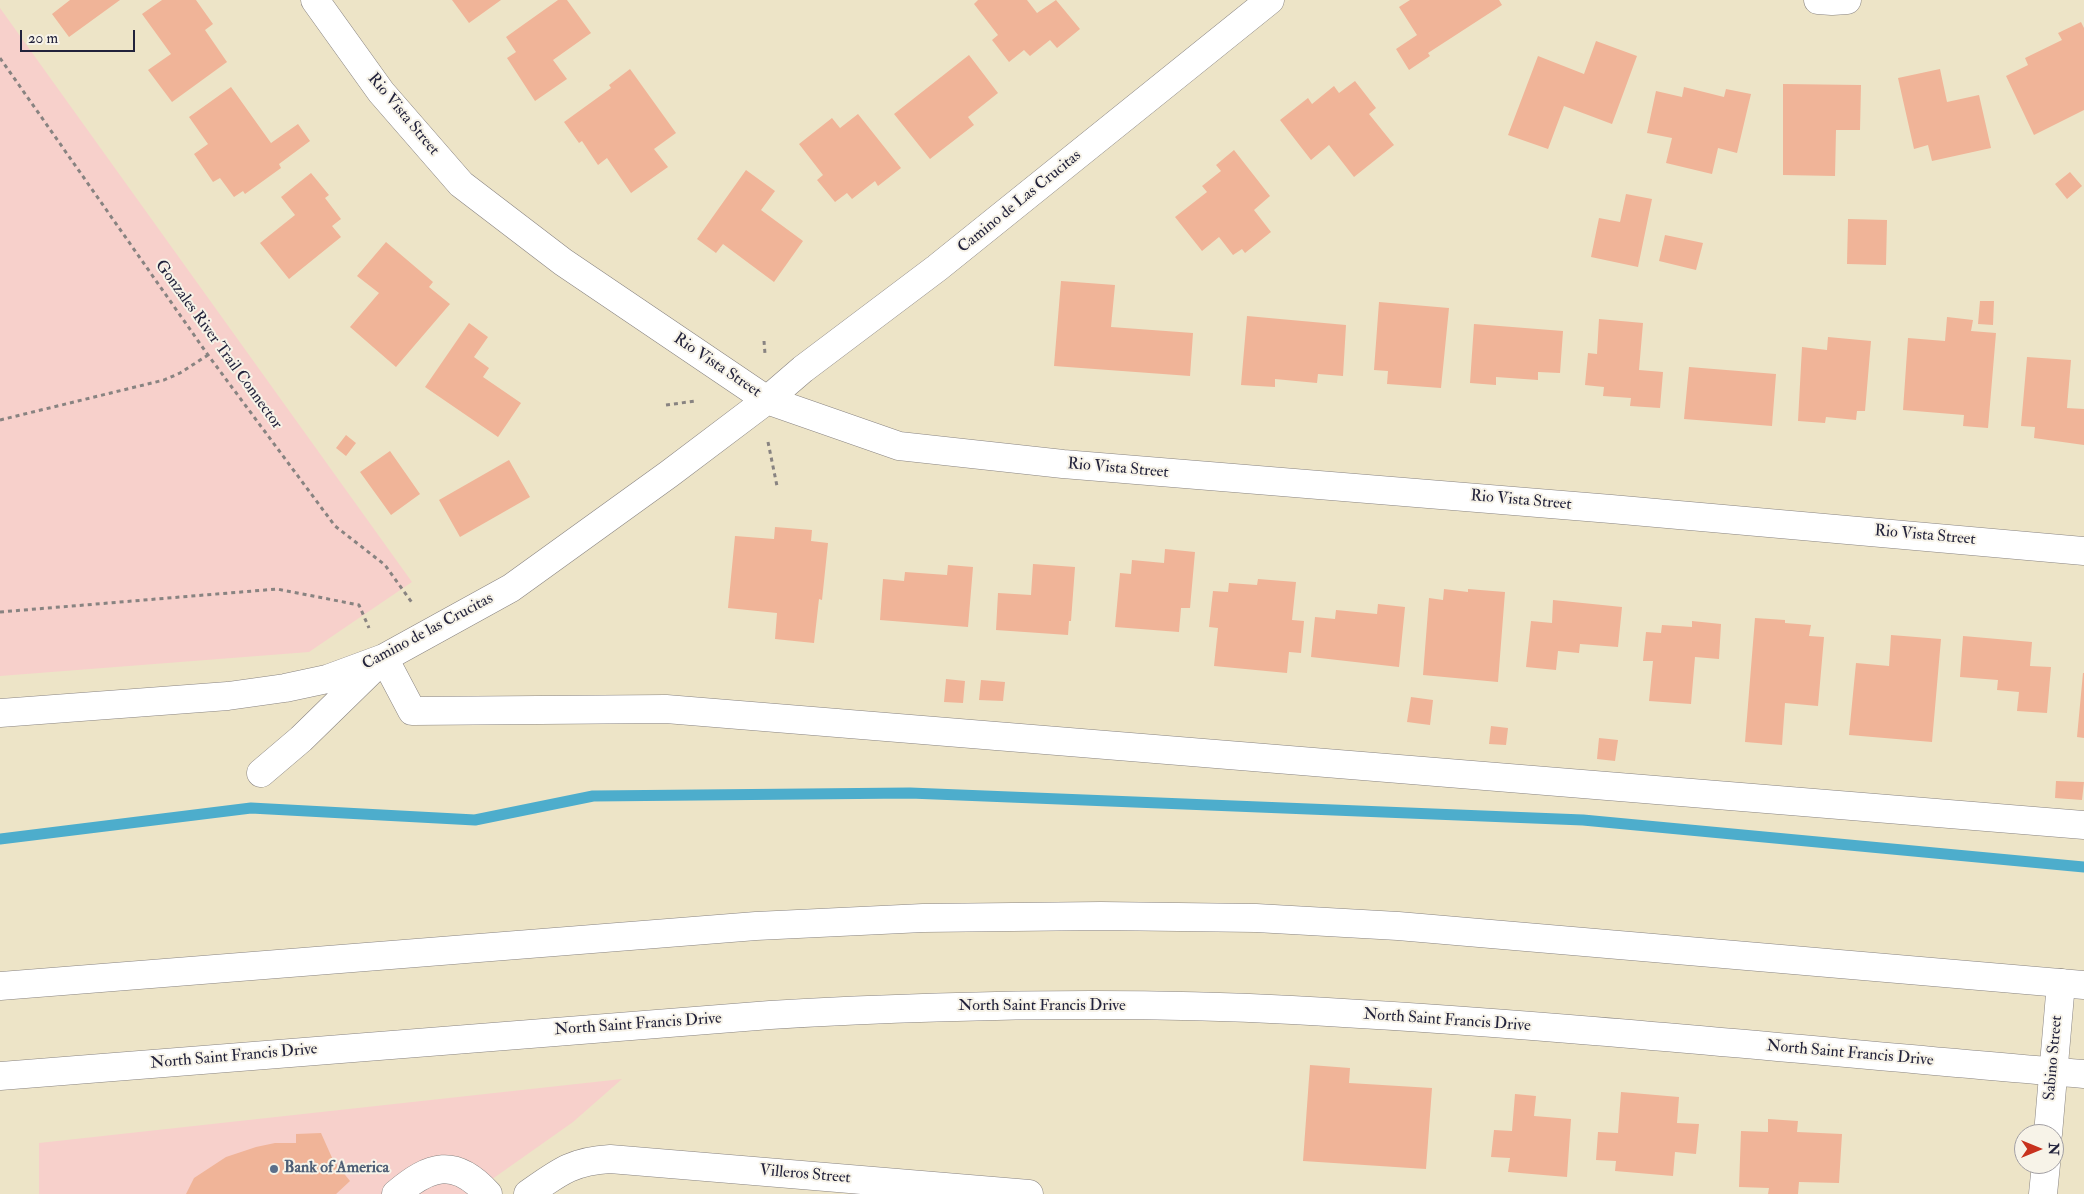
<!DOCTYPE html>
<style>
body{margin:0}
#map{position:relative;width:2084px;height:1194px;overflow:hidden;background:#ede4c7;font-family:"IM FELL Double Pica",serif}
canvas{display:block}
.north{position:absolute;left:2014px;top:1124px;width:50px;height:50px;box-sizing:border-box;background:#f7f3e8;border:1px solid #a29fa3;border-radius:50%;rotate:90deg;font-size:14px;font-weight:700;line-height:20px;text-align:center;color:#22223b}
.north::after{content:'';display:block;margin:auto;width:18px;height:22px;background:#c8321e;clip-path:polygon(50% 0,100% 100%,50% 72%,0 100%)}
.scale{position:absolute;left:20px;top:30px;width:115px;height:22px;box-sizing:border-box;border:2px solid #22223b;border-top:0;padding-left:6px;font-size:15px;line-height:18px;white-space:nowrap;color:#22223b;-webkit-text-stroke:4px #f7f3e8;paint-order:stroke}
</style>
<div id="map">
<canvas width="2084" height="1194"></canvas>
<div class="north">N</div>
<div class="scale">20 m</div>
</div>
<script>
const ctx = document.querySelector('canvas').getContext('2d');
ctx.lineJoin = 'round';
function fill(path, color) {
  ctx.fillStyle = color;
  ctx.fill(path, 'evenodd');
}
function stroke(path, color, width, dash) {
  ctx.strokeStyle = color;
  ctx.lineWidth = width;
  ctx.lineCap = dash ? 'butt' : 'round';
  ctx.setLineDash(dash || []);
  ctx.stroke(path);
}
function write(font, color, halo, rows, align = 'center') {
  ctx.font = font + ' "IM FELL Double Pica",serif';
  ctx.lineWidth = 4;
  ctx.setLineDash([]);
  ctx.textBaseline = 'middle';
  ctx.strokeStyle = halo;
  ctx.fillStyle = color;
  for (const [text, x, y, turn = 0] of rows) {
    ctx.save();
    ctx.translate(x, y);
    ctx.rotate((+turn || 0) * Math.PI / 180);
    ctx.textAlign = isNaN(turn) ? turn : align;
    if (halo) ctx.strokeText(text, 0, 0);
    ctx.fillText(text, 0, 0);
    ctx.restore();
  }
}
fill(new Path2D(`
 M0 8 412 582 309 652 0 676Z
 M622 1079 573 1122 471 1194H39V1143Z`), '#f7d0cb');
stroke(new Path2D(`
 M0 839 251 808 475 820 593 796 910 793 1583 820 2084 867`), '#4dadcc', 11);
fill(new Path2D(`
 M70 0H120L69 37 52 14Z
 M162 0H196L213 24 205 30 227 62 172 102 148 70 171 54 142 14Z
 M452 0H501L469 23Z
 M558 0H567L591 33 553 60 567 79 535 101 507 58 516 52 506 37Z
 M978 0H1027L1037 13 1056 0 1080 29 1057 48 1050 40 1030 56 1024 50 1009 62 992 40 998 35 974 4Z
 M1410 0H1499L1502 5 1428 53 1430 56 1409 70 1396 49 1417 35 1399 7Z
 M2081 22 2084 28V110L2034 135 2006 76 2028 65 2025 58 2062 40 2058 33Z
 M1596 41 1637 56 1612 124 1564 106 1548 149 1508 135 1538 56 1584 74Z
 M969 55 998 93 968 117 974 125 930 159 894 114Z
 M630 69 676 133 654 149 668 167 631 193 607 158 598 165 582 141 579 143 564 122 611 88 609 85Z
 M1940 69 1947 102 1979 95 1991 148 1932 161 1928 145 1914 149 1898 78Z
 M1355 81 1376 108 1369 114 1394 145 1354 177 1329 145 1311 160 1280 120 1308 98 1312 104 1334 86 1339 93Z
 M1783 84 1861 85 1860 130H1836L1835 176 1783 175Z
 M231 87 271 143 298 124 310 141 279 164 281 168 245 194 243 191 234 197 220 178 213 182 194 154 208 144 189 117Z
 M1684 87 1724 97 1726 89 1751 94 1737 153 1718 148 1712 174 1666 163 1672 138 1647 133 1656 91 1682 97Z
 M858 114 901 168 878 186 875 181 852 199 847 193 835 202 817 180 823 175 799 144 832 118 840 128Z
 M1234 150 1270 196 1254 210 1271 232 1245 253 1242 249 1233 255 1219 237 1202 251 1175 217 1207 192 1202 186 1221 171 1216 165Z
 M746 170 775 191 761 210 803 241 774 282 723 244 716 253 697 239Z
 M2070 172 2082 186 2067 199 2055 184Z
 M311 173 329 195 325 198 341 219 332 226 341 237 289 279 260 243 295 215 281 197Z
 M1626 194 1652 199 1638 267 1591 257 1599 218 1620 222Z
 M1848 219 1887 220 1886 265 1847 264Z
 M1665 235 1703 243 1696 270 1659 261Z
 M386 242 433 282 429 287 450 304 396 367 350 327 379 293 357 276Z
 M1061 281 1115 285 1111 327 1193 333 1190 376 1054 366Z
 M1980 301H1994L1993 325 1978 324Z
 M1379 302 1449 308 1441 388 1387 384 1388 371 1374 370Z
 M1247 316 1346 325 1343 376 1318 374 1317 383 1275 379V387L1241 385Z
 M1947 317 1973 320 1971 331 1996 333 1988 428 1963 426 1964 415 1903 410 1908 338 1945 341Z
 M1599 319 1643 323 1639 370 1663 372 1660 408 1630 406 1631 398 1603 396 1604 387 1585 385 1588 353 1597 354Z
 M469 323 488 337 474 357 489 368 483 377 521 403 498 437 425 387Z
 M1474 324 1563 331 1560 373 1538 372V380L1496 377V385L1470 383Z
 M1828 337 1871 341 1865 411H1857L1856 420 1826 417 1825 423 1798 421 1802 347 1827 350Z
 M2027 357 2071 360 2067 408 2084 409V445L2034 438 2035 427 2021 426Z
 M1689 367 1776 374 1772 426 1684 419Z
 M346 435 356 443 346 456 336 448Z
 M390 451 420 494 391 515 360 472Z
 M509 460 530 497 460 537 439 500Z
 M775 527 812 530 811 541 828 543 822 600 819 599 814 643 775 639 777 613 728 608 735 536 774 539Z
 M1165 549 1195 552 1190 608H1181L1179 632 1115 627 1120 573 1131 574 1132 560 1164 563Z
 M1033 564 1075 567 1071 621H1069L1068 635 996 630 998 593 1031 595Z
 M948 565 973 567 968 627 880 620 883 579 904 581 905 572 947 575Z
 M1258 579 1296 582 1292 620 1304 621 1301 653 1289 652 1287 673 1214 666 1218 628 1209 627 1213 591 1228 592 1229 583 1257 585Z
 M1444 589 1468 592V589L1505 592 1498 682 1423 675 1429 598 1443 600Z
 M1553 600 1622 607 1618 647 1580 644 1579 653 1558 651 1556 670 1526 667 1531 621 1552 623Z
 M1378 604 1405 607 1399 667 1311 657 1315 617 1335 619 1336 610 1377 614Z
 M1755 618 1785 620V623L1811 625 1809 636 1824 637 1818 706 1785 703 1782 745 1745 742Z
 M1692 621 1721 624 1719 659 1695 657 1691 704 1649 701 1653 661H1643L1646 632 1661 633 1662 625 1692 627Z
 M1891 635 1941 639 1932 742 1849 735 1856 663 1889 666Z
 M1963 636 2032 642 2030 666 2051 667 2047 713 2017 711 2019 692 1997 690 1998 680 1960 677Z
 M2083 673H2084V738L2077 737Z
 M946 679 965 681 963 703 944 702Z
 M981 680 1005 682 1003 701 979 700Z
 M1411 697 1433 700 1430 725 1407 722Z
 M1491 726 1508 728 1506 745 1489 744Z
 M1599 738 1618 740 1615 761 1597 759Z
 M2056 781 2084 782 2082 800 2055 798Z
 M1310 1065 1350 1068 1349 1083 1432 1088 1426 1169 1303 1161Z
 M1621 1092 1679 1097 1677 1123 1699 1124 1696 1154 1675 1152 1673 1176 1615 1171 1616 1161 1596 1160 1598 1132 1618 1133Z
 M1515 1094 1536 1096 1534 1116 1571 1119 1567 1177 1508 1172 1510 1158 1491 1157 1494 1130 1512 1131Z
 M1768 1119 1798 1121 1797 1132 1842 1134 1839 1183 1799 1182 1798 1194H1768L1769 1188 1739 1187 1741 1131 1768 1132Z
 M321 1133 333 1160 350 1181 336 1194H186L194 1178 226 1157 256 1147 275 1143H296V1134Z`), '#f0b498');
const minor = new Path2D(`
 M315 0 381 92 461 184 563 262 767 400 899 446 1063 464 1611 509 2084 551
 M1818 0 1832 1 1847 0
 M0 713 228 696 285 688 327 679 384 658 511 588 669 474 767 400 803 369 937 268 1270 0
 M261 773 301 739 384 658 412 711 666 709 2084 825
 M2048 1134 2061 983
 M396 1194C430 1165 455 1157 488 1194
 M528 1194C558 1173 572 1161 610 1159L1029 1194
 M2043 1194 2046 1164`);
const highway = new Path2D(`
 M0 986 756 926 923 918 1101 916 1256 918 1398 926 2084 985
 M0 1076 770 1015C944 1005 1118 1001 1292 1010 1557 1024 1820 1052 2084 1074`);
stroke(minor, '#888381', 29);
stroke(highway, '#888381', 29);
stroke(new Path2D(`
 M0 58 208 355 335 526 385 565 413 604
 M764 341 765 354
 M666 405 696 401
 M0 420 164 380 180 373 208 355
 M768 442 777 486
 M0 612 277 589 359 605 369 628`), '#888381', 3, [4, 4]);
stroke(minor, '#fff', 28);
stroke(highway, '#fff', 28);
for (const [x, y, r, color] of [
 [274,1169,5,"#5c6f8a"]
]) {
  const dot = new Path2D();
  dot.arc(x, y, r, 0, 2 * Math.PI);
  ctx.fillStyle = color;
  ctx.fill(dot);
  stroke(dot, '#f7f3e8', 2);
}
write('16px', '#22223b', '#f7f3e8', [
 ["Rio Vista Street",403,115,50],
 ["Camino de Las Crucitas",1020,202,-39],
 ["Gonzales River Trail Connector",218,345,54],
 ["Rio Vista Street",717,366,34],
 ["Rio Vista Street",1118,469,5],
 ["Rio Vista Street",1521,501,5],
 ["Rio Vista Street",1925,536,5],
 ["Camino de las Crucitas",428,632,-28],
 ["North Saint Francis Drive",1042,1007],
 ["North Saint Francis Drive",1447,1021,4],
 ["North Saint Francis Drive",638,1025,-4],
 ["North Saint Francis Drive",1850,1054,5],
 ["North Saint Francis Drive",234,1057,-5],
 ["Sabino Street",2054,1058,-85],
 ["Villeros Street",805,1175,5]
]);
write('bold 16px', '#4e5e75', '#f7f3e8', [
 ["Bank of America",284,1169]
], 'left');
</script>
